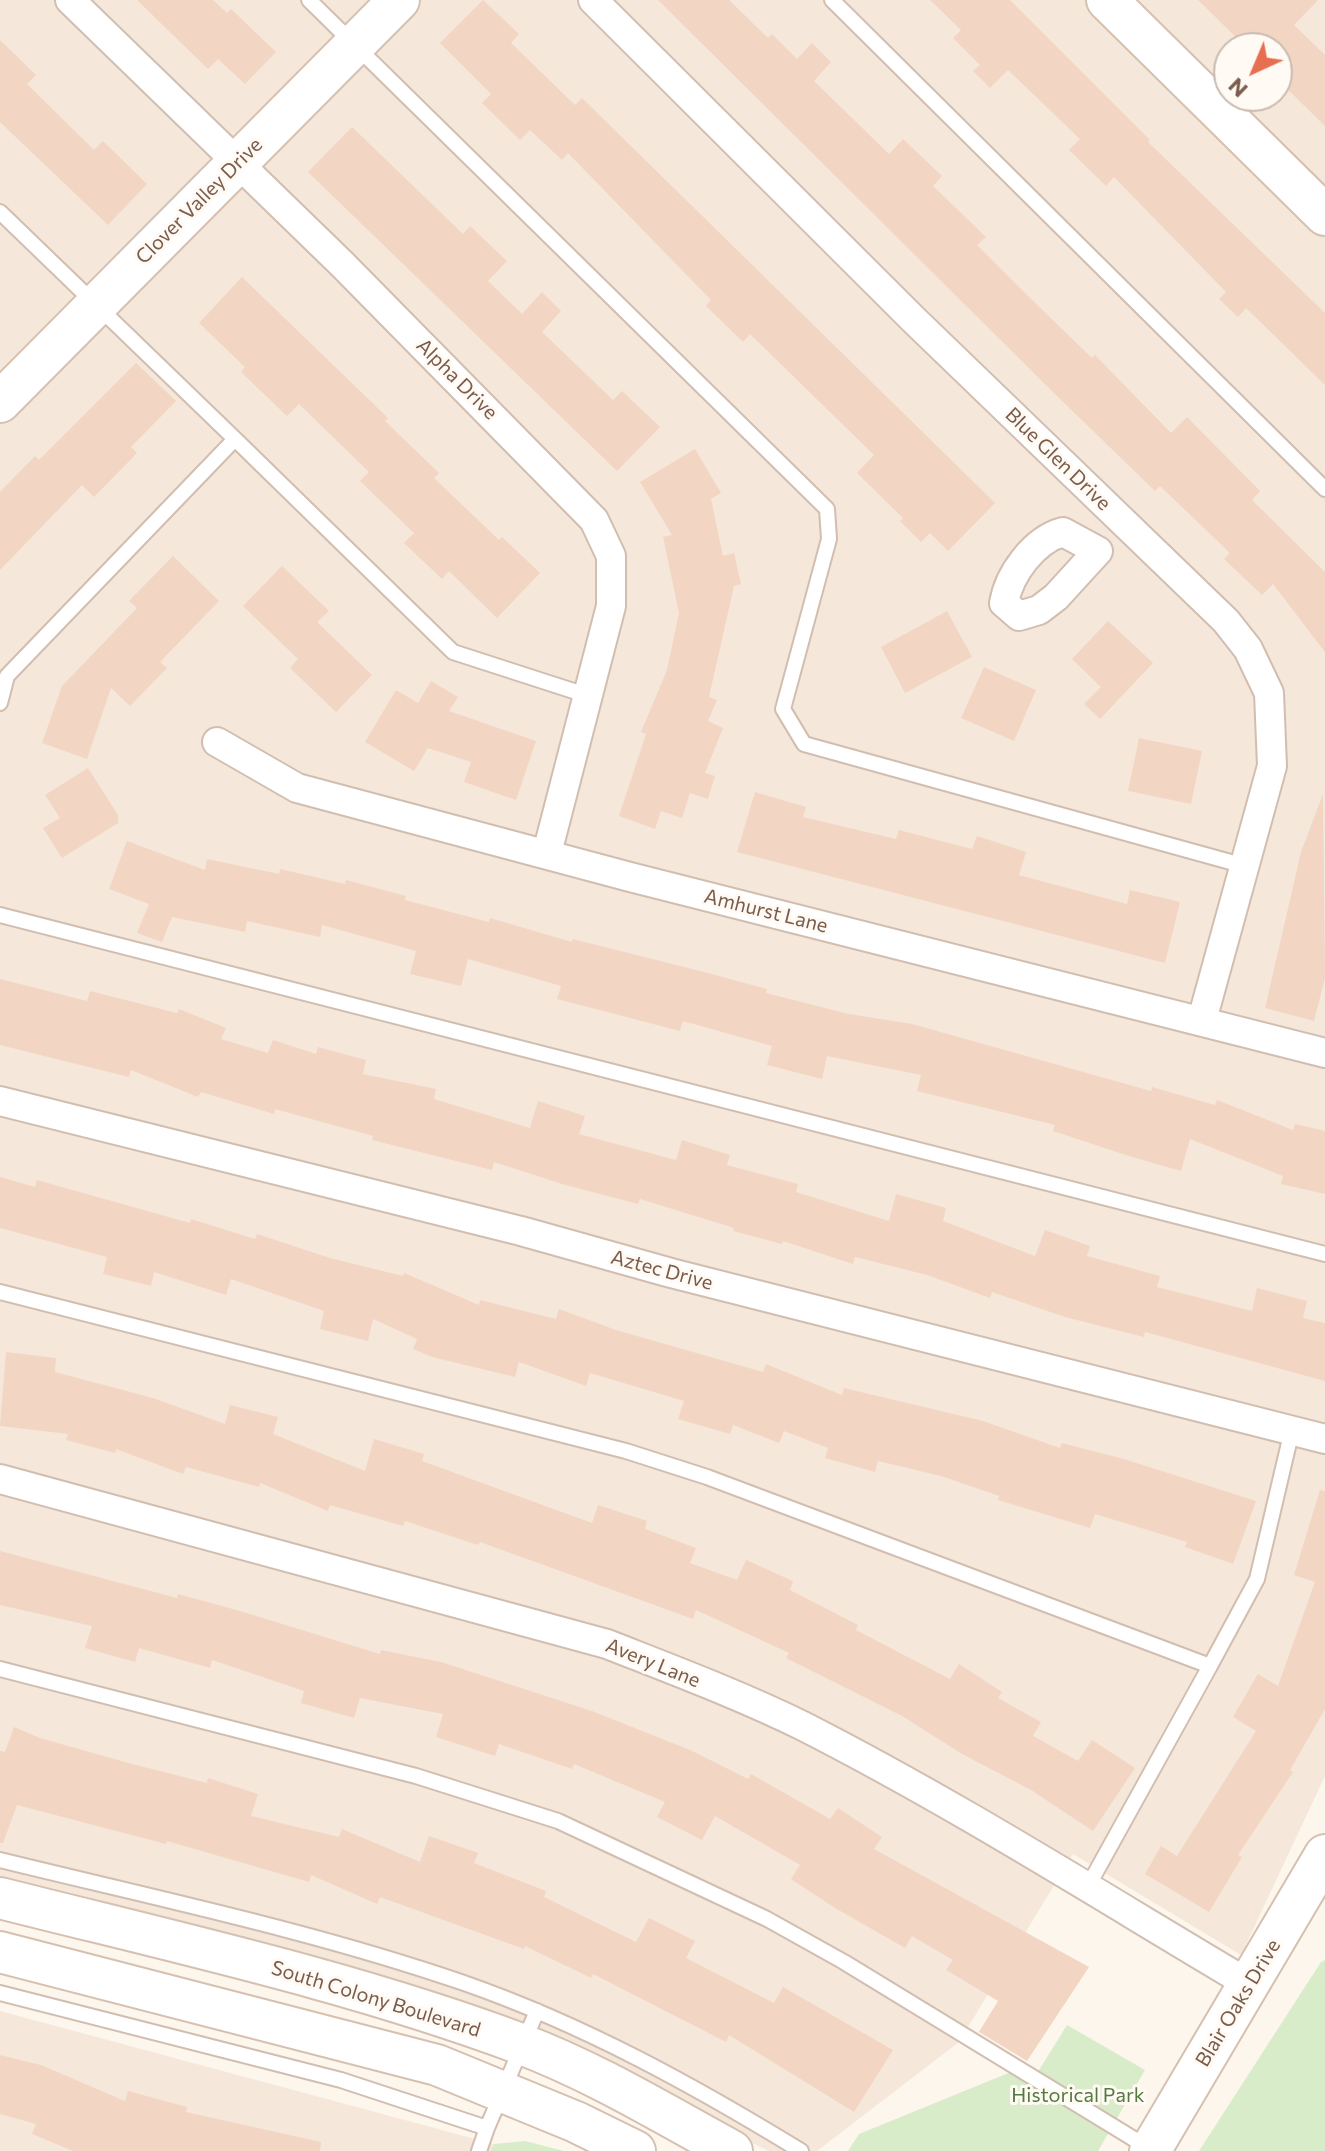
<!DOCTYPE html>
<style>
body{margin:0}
#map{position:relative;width:1325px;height:2151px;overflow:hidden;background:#fdf6ec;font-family:Commissioner,sans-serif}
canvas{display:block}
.north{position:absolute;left:1213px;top:32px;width:80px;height:80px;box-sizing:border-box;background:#fffaf3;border:2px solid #cabbb1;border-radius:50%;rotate:224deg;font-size:22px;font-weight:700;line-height:32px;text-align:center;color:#7a5c4d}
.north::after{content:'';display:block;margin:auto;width:28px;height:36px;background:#e76f51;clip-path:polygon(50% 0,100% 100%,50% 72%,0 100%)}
</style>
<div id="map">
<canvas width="1325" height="2151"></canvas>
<div class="north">N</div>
</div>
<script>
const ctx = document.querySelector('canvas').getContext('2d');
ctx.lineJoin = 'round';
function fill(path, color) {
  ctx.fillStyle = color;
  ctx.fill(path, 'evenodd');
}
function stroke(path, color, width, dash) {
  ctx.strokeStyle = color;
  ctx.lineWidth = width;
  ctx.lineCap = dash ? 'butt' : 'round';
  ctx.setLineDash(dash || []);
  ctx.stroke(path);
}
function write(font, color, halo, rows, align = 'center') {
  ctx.font = font + ' Commissioner,sans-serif';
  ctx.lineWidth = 6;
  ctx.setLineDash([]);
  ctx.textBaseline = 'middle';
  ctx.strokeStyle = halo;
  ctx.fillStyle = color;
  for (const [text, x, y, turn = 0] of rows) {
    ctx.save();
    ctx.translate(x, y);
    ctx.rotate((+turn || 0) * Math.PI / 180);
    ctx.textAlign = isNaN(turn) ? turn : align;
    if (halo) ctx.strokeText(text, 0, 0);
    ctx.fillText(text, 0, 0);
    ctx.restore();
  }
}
fill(new Path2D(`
 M0 0H1325V1776L1241 1955 1073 1854 959 2042 817 2151H769L482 2014 0 1876ZM1229 48H1277V96H1229Z
 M0 2011 494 2144 491 2151H0Z`), '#f5e8da');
fill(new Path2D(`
 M1325 1960V2151H1199L1321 1962Z
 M1067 2025 1145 2070 1098 2151H848L859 2134 1011 2072 1031 2083Z
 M525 2141 564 2151H491L494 2144Z`), '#d8ecc9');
fill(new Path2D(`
 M137 0H213L227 13 231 9 276 52 245 84 218 59 208 69Z
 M483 0 519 34 511 43 575 105 582 98 995 503 948 551 930 533 921 542 900 521 903 518 857 473 874 455 750 334 743 342 706 306 711 300 568 153 562 160 530 130 520 140 482 103 491 94 440 43Z
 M658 0H729L768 38 772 34 797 59 812 43 831 62 814 81 889 154 903 139 942 176 933 186 986 237 977 245 1029 297 1092 358 1095 355 1171 433 1187 417 1260 491 1252 500 1325 572V652L1273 584 1262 595 1224 559 1230 553 1160 486 1155 491 1056 395Z
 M930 0H1010L1150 140 1148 142 1325 313V385L1246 308 1238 317 1219 299 1226 292 1114 177 1106 186 1069 150 1080 139 1008 70 990 88 973 71 980 65 953 38 961 30Z
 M1198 0H1318L1294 25 1325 55V126L1277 79V48H1247Z
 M0 40 36 75 27 84 94 150 103 141 147 184 108 225 0 122Z
 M352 127 463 234 470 226 507 261 488 281 522 314 542 292 561 311 542 332 613 400 622 391 660 427 617 471 308 172Z
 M242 277 388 418 385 421 439 473 434 478 499 540 502 537 540 573 497 618 449 571 442 579 404 543 414 533 360 481 369 472 299 404 287 416 241 372 245 367 199 323Z
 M136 363 176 401 131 447 137 453 94 497 82 485 0 570V492L35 456 39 460Z
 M695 449 721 493 711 499 723 556 734 553 741 584 734 586 709 697 717 700 708 721 723 728 705 773 715 776 708 799 690 793 682 818 661 811 655 829 619 816 646 734 641 732 667 670 679 613 663 537 672 535 640 482Z
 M173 556 219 601 160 662 167 668 130 706 111 688 87 759 42 743 62 686 137 608 129 601Z
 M282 566 329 611 317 622 372 675 336 712 290 668 298 659 243 606Z
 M947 611 972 657 905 693 881 647Z
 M1108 621 1153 663 1100 719 1084 704 1101 687 1072 659Z
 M984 667 1036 690 1014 741 961 718Z
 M431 681 458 697 449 711 536 741 516 800 464 782 471 762 428 748 414 771 365 742 396 690 418 703Z
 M1139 738 1202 751 1191 804 1128 791Z
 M88 768 118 815V823L62 858 43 828 60 818 45 795Z
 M755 792 806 807 803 817 896 839 899 830 972 849 977 836 1026 852 1019 875 1127 904 1130 890 1180 902 1165 963 737 852Z
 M1323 794 1325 978 1314 1021 1265 1008 1301 852Z
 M127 841 205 870 207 859 279 874 280 869 345 884 346 880 406 896 405 900 489 922 490 918 572 942 573 939 708 973 767 989 766 993 849 1014 912 1024 1151 1091 1152 1087 1215 1105 1217 1100 1293 1130 1295 1124 1325 1131V1194L1281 1184 1283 1176 1190 1139 1181 1171 1132 1157 1053 1131 1055 1125 917 1091 921 1075 827 1056 822 1079 767 1065 772 1046 683 1021 680 1031 557 999 561 986 468 959 461 986 410 974 416 951 322 925 320 937 247 921 245 932 172 917 162 942 137 933 149 904 109 889Z
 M0 979 87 1001 90 991 177 1013 179 1009 226 1028 221 1039 268 1053 273 1040 316 1054 318 1047 366 1060 363 1074 436 1089 434 1099 530 1128 538 1101 585 1116 579 1134 676 1160 682 1140 730 1155 727 1165 798 1184 796 1192 889 1221 896 1194 946 1208 943 1221 1035 1256 1045 1230 1090 1246 1087 1256 1160 1276 1157 1287 1252 1311 1257 1288 1307 1301 1303 1318 1325 1323V1381L1145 1332 1144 1337 1065 1317 992 1292 990 1298 927 1275 855 1257 853 1264 783 1241 782 1244 733 1231 734 1228 640 1199 638 1204 562 1184 494 1162 492 1170 372 1140 373 1136 275 1109 274 1114 201 1092 198 1097 131 1070 129 1077 0 1045Z
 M0 1177 35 1187 37 1180 190 1223 191 1219 255 1239 257 1234 330 1258 403 1276 404 1273 479 1305 480 1300 556 1319 559 1309 616 1330 763 1372 766 1364 842 1395 844 1388 983 1421 1060 1448 1062 1443 1124 1459 1256 1501 1233 1564 1185 1547 1187 1542 1095 1514 1090 1528 998 1500 999 1496 941 1476 878 1461 875 1472 825 1458 828 1448 784 1431 779 1443 733 1425 730 1434 678 1419 684 1401 590 1373 586 1386 519 1362 515 1377 432 1357 413 1349 417 1339 373 1319 368 1341 320 1329 324 1311 231 1279 226 1295 154 1272 151 1286 103 1274 107 1257 0 1228Z
 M6 1352 56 1358 55 1372 153 1398 225 1424 230 1405 278 1417 273 1434 365 1471 374 1439 424 1454 422 1461 592 1523 598 1505 647 1521 645 1529 696 1548 690 1563 737 1580 746 1560 793 1581 790 1590 858 1625 856 1630 950 1679 959 1664 1002 1692 998 1698 1041 1722 1033 1736 1078 1761 1092 1740 1135 1768 1093 1831 1031 1790 962 1754 902 1716 786 1658 789 1653 696 1610 693 1619 480 1542 478 1545 405 1521 403 1526 330 1505 328 1511 260 1483 259 1487 186 1467 183 1474 116 1449 115 1453 66 1440 68 1434 0 1426Z
 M1320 1490 1325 1491V1709L1290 1770 1293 1772 1238 1855 1242 1857 1209 1912 1145 1874 1161 1846 1177 1856 1256 1731 1233 1717 1258 1674 1278 1686 1315 1582 1294 1575Z
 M0 1551 177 1598 178 1594 240 1611 380 1654 381 1650 441 1662 592 1711 690 1750 748 1779 751 1774 830 1819 838 1808 882 1837 874 1849 1089 1967 1027 2061 979 2032 998 2001 946 1970 953 1960 912 1936 905 1948 835 1908 791 1879 800 1865 715 1816 702 1840 657 1817 665 1802 574 1764 572 1769 499 1744 495 1756 436 1737 443 1714 360 1698 354 1718 301 1703 304 1691 212 1660 210 1668 139 1648 135 1662 85 1648 92 1626 0 1605Z
 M14 1727 40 1738 132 1764 207 1783 208 1778 258 1794 251 1816 339 1837 342 1829 420 1862 429 1836 478 1853 474 1863 546 1891 544 1897 636 1942 649 1918 695 1941 686 1958 774 2003 783 1987 893 2050 854 2112 729 2035 726 2042 593 1974 591 1978 525 1946 524 1949 380 1897 377 1904 311 1875 309 1882 167 1841 166 1844 17 1805 3 1843H0V1751L5 1752Z
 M0 2055 41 2065 125 2101 128 2091 187 2107 186 2112 321 2142 320 2151H73L32 2134 36 2124 0 2114Z`), '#f3d5c3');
const lane = new Path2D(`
 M309 0 827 509 829 539 783 709 804 744 1245 866
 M832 0 1325 489
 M0 212 235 439 7 676 0 703
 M235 439 453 652 589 696
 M0 915 1325 1254
 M0 1292 626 1451 707 1477 1210 1666 1087 1888
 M1210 1666 1257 1579 1292 1430
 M0 1669 416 1776 558 1821 767 1919 844 1962 1147 2147
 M0 1860C155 1898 313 1931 464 1983 584 2025 693 2085 801 2151
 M0 1993 341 2080 487 2128 537 2011
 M479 2151 487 2128`);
const street = new Path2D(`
 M70 0 342 264 594 520 611 556V606L547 853
 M593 0 914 320 1226 621 1248 649 1269 693 1272 766 1202 1020
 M1063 532 1098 551 1056 597 1039 610 1019 616 1004 603C1009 574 1034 540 1063 532Z
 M217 742 297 788 630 877 1325 1053
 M0 1101 521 1231 671 1273 1325 1439
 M0 1479 607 1644C673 1670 740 1695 803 1726 956 1804 1102 1897 1249 1984`);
const secondary = new Path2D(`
 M1107 0 1325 215
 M0 402 399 0
 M0 1898C174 1942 352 1981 521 2044 595 2072 662 2113 732 2151
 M0 1952 437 2065 576 2122 635 2151
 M1150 2151 1325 1855`);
stroke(lane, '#d1beb0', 18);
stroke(street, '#d1beb0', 32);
stroke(secondary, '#d6c0b0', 44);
stroke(lane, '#fff', 14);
stroke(street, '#fff', 28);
stroke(secondary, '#fff', 40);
write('20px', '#7a5c4d', '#fffaf3', [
 ["Clover Valley Drive",199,201,-45],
 ["Alpha Drive",457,379,45],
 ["Blue Glen Drive",1058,459,44],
 ["Amhurst Lane",766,911,14],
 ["Aztec Drive",662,1270,15],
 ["Avery Lane",653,1663,22],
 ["South Colony Boulevard",376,1999,17],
 ["Blair Oaks Drive",1238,2003,-59]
]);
write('20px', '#537a41', '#fffaf3', [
 ["Historical Park",1078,2095]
]);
</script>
